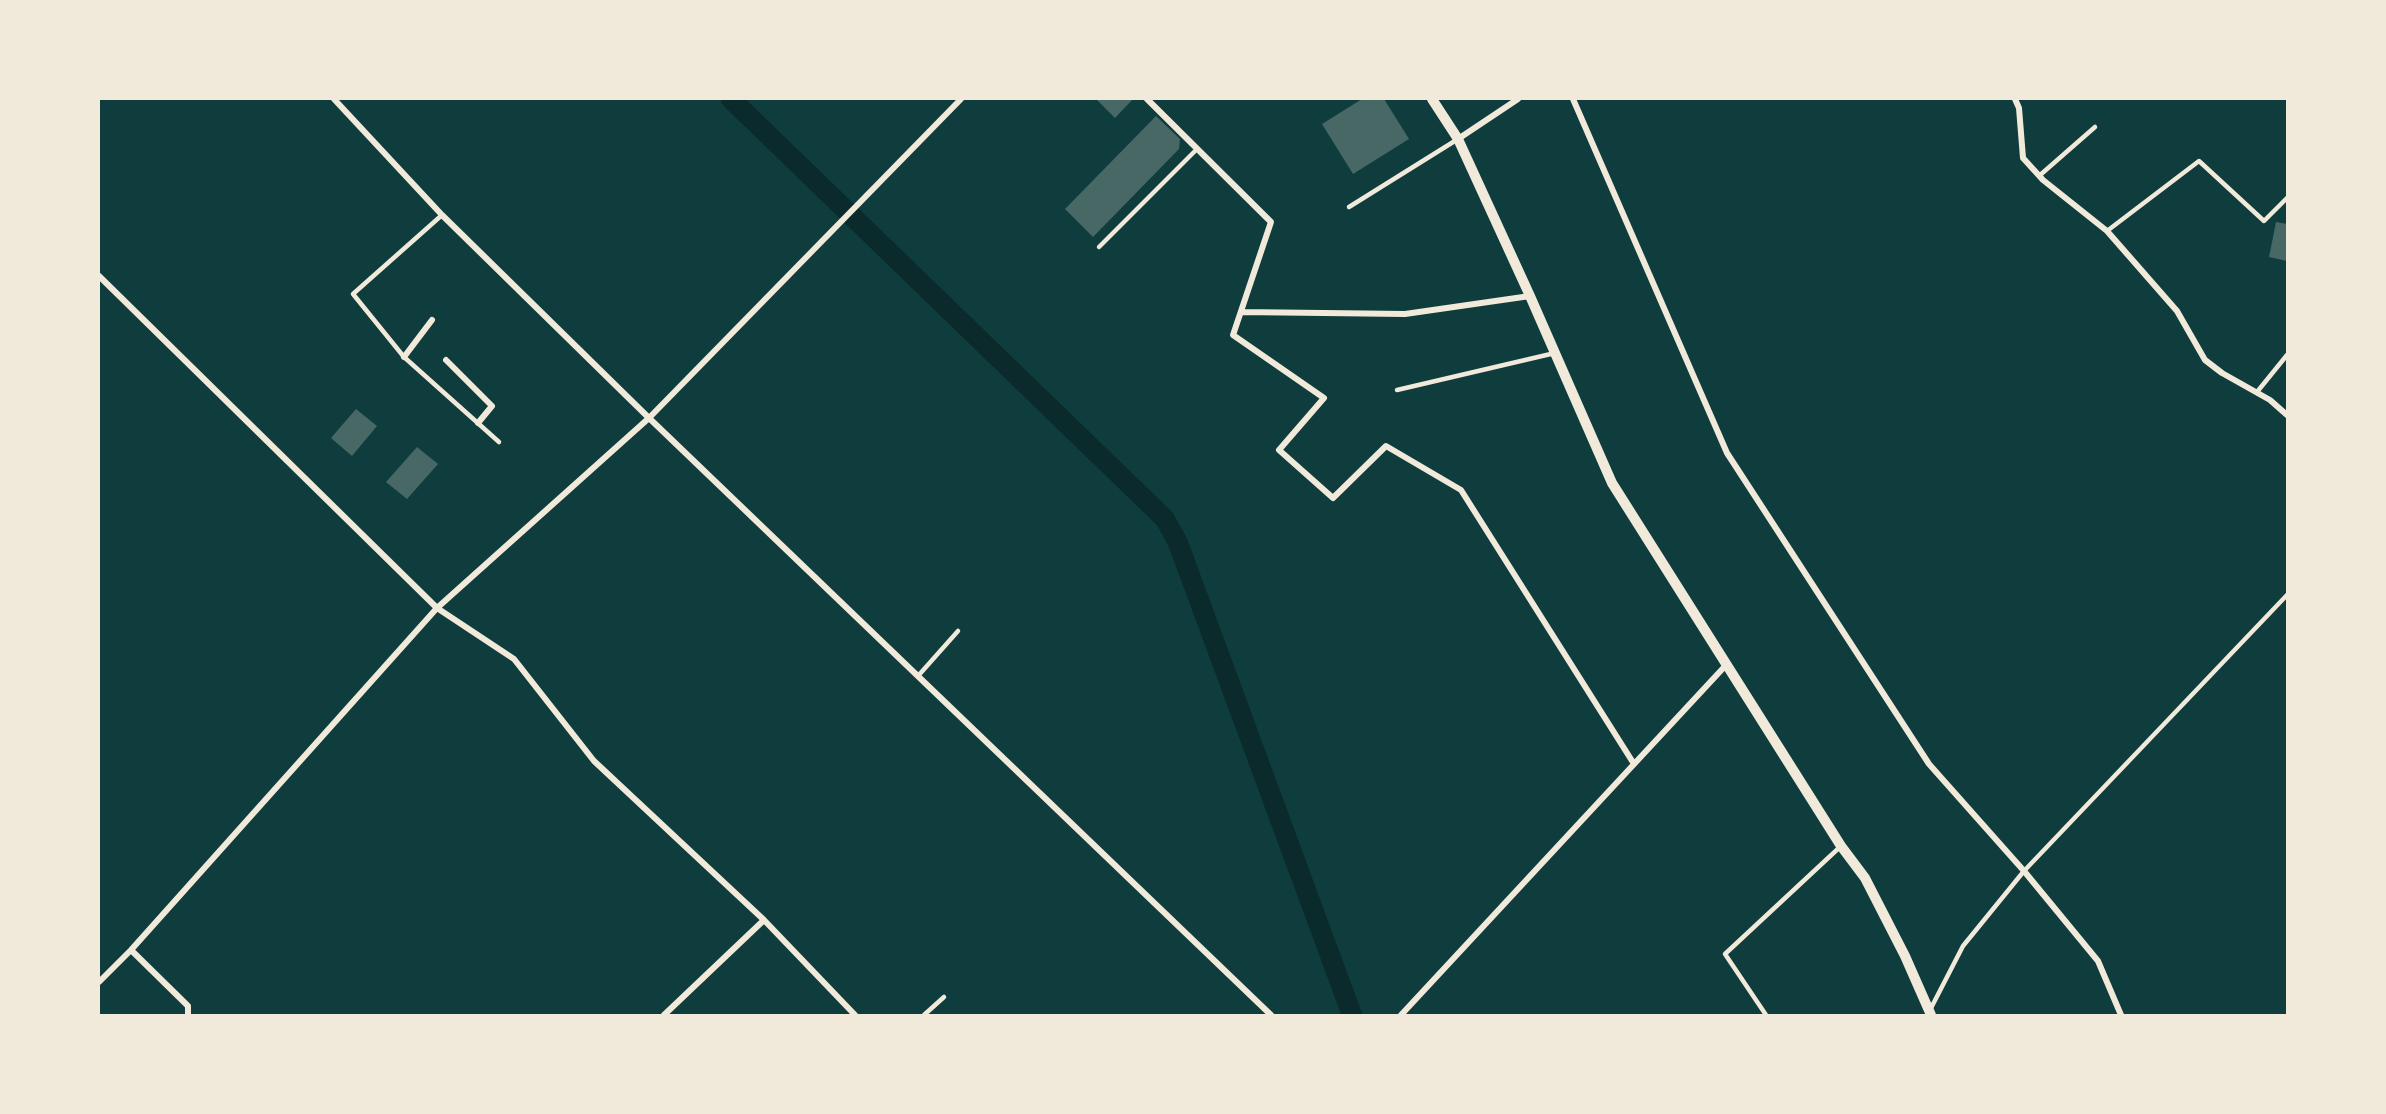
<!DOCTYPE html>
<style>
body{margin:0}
#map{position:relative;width:2386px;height:1114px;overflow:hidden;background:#0f3d3e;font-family:Rubik,sans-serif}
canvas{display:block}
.frame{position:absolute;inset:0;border:100px solid #f1e9da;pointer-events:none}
</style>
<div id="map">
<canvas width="2386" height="1114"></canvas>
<div class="frame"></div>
</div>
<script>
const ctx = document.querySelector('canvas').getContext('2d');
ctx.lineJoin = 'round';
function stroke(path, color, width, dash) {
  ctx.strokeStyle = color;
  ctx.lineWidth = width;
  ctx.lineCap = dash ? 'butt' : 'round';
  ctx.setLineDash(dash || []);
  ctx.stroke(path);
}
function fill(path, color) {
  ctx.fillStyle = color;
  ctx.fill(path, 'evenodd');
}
stroke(new Path2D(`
 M731 99 1165 519 1178 543 1352 1015`), '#0a2a2b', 20);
fill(new Path2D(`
 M1096 99H1133L1115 118Z
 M1362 99H1384L1409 139 1353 174 1322 124Z
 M1156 116 1180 139 1179 149 1093 237 1065 209Z
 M2276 222 2287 224V261L2269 257Z
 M356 409 377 426 352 456 331 438Z
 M417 447 438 464 407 499 386 482Z`), '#486865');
stroke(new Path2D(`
 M2039 176 2095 127
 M1349 207 1458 139
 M442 215 353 294 404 357 499 442
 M2107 231 2199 161 2264 221 2287 198
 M1099 247 1197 149
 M1397 390 1555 353
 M2257 392 2287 355
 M918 676 958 631
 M1930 1010 1963 946 2024 871 2287 595
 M924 1015 944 997
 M1766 1015 1725 954 1841 846`), '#f1e9da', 4.5);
stroke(new Path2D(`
 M334 99 442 215 649 418 1271 1015
 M1147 99 1271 222 1233 335 1324 398 1279 450 1333 498 1386 446 1461 490 1634 764
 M1573 99 1727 453 1929 764 2024 871 2098 961 2121 1015
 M2015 99 2019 108 2023 158 2043 180 2107 231 2177 311 2205 360 2222 373 2270 400 2287 415
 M1458 139 1518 99
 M99 276 437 608 514 659 594 761 764 920 855 1015
 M1241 312 1405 314 1530 296
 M404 357 432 320
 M446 360 492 406 478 423
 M131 950 188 1006V1015
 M99 982 131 950 437 608 649 418 961 99
 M664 1015 764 920
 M1401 1015 1727 664`), '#f1e9da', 6);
stroke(new Path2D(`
 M1432 99 1458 139 1530 296 1612 483 1841 846 1865 878 1905 956 1931 1015`), '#f1e9da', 10);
</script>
